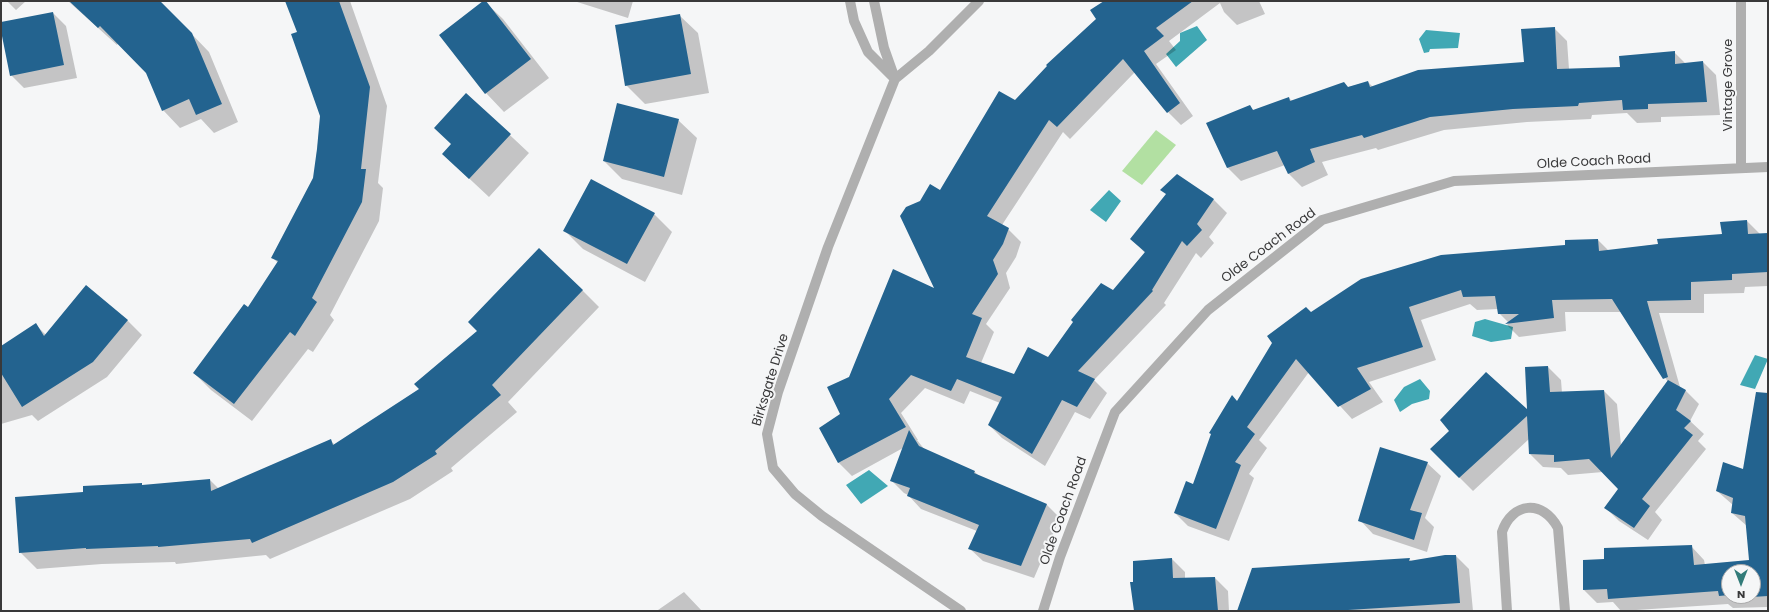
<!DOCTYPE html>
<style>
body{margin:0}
#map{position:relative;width:1769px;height:612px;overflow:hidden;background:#f5f6f7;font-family:Poppins,sans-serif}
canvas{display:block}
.frame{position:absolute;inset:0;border:2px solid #39393a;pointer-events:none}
.north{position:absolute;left:1721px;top:564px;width:40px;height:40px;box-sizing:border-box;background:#f5f6f7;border:1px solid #aaaaab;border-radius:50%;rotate:180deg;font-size:11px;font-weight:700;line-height:16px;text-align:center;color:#39393a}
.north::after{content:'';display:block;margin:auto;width:14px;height:18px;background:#327b79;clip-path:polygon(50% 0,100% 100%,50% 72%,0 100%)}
</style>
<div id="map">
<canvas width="1769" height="612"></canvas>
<div class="frame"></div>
<div class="north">N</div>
</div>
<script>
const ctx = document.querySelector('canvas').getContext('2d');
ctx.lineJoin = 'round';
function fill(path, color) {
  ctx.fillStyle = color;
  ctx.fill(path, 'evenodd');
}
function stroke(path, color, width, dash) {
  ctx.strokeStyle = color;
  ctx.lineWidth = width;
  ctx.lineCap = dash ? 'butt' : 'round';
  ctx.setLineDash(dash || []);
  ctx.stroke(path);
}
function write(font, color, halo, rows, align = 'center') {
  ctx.font = font + ' Poppins,sans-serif';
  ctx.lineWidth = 4;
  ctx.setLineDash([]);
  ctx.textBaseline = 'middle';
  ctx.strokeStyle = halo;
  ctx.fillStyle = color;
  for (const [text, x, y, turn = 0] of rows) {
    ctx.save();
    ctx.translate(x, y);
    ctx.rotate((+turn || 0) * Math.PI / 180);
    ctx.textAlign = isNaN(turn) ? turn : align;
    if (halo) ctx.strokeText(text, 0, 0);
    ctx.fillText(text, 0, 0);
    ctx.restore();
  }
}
fill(new Path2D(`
 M1156 130 1176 145 1142 185 1122 171Z`), '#b2e0a2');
fill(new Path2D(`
 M1197 26 1207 40 1176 67 1166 54 1180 41V33Z
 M1426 30 1460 33 1458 48 1430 49 1429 52 1424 53 1419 39Z
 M1109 190 1121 201 1106 222 1090 210Z
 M1485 319 1513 327 1511 339 1491 342 1472 336 1475 322Z
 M1755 355 1768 359 1755 389 1740 385Z
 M1420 379 1430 391 1429 399 1412 404 1400 412 1394 400 1404 387Z
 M869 470 888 486 861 504 846 485Z`), '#41a8b4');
fill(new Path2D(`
 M7 1H26L16 10Z
 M68 1H160L209 52 238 122 214 133 201 119 180 128 163 110 147 72 118 43 117 45Z
 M286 1H350L387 106 378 183 383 188 379 221 330 315 334 320 313 352 308 349 252 421 211 390 194 373 248 308 278 263 272 257 314 178 321 116 298 32Z
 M484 1 503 19 549 78 504 112 486 93Z
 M574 1H633L628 18Z
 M1106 1H1259L1265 14 1237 25 1224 12 1220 3 1169 41 1176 50 1156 64 1193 116 1181 125 1168 112 1135 72 1070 139 1063 132 1002 225 1008 229 1021 242 1016 257 1006 273 1010 288 986 324 994 332 981 363 1015 375 1049 358 1113 291 1145 253 1132 239 1167 195 1177 175 1214 200 1227 213 1209 237 1214 243 1201 258 1196 253 1164 303 1166 305 1094 380 1107 393 1090 419 1075 412 1045 466 1002 438 989 425 1000 403 970 391 964 404 925 388 901 413 918 440H917L925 450 974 471 979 476 1047 505 1060 518 1034 578 983 561 969 548 977 531 921 509 908 495 904 493 891 480 903 448 852 476 839 463 821 429 841 415 850 377 936 290 940 191 1015 101 1098 19Z
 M53 13 66 26 77 78 24 88 11 75 1 23Z
 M679 15 698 33 709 93 645 104 626 85Z
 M1554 28 1567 41 1569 69 1621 68 1674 52 1686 64 1703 62 1716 75 1720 115 1661 117V122L1637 123 1627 113 1592 115 1591 119 1527 122 1444 130 1378 150 1376 148 1322 162 1328 175 1302 187 1289 174 1285 165 1241 181 1228 168 1208 124 1249 106 1254 111 1289 98 1292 101 1368 82 1373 87 1525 63Z
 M466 94 529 153 489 197 443 154 452 145Z
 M678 120 697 138 682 195 622 179 604 161Z
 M654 214 672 232 645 282 583 249 565 231Z
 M1747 221 1760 234H1768V286L1745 287 1744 293 1704 294V313H1659L1680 387 1686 391 1699 404 1690 421 1704 434 1698 441 1706 449 1655 512 1662 520 1648 540 1619 521 1606 508 1620 489 1603 472 1568 475 1561 468 1543 467 1530 454 1529 439 1473 491 1432 450 1528 412 1548 367 1561 380 1562 393 1604 391 1617 404 1621 445 1668 382 1621 312H1565L1566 331 1519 337 1507 325 1509 323 1499 313 1498 309 1477 310 1470 304 1421 320 1436 360 1369 382 1383 402 1352 419 1309 372 1259 440 1267 448 1249 474 1254 478 1229 541 1188 526 1175 513 1194 486 1237 402 1311 313 1566 246 1598 240 1609 251 1723 235Z
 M582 290 599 307 508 402 517 412 451 468 453 471 410 499 270 559 266 555 176 564 175 562 102 564 37 569 20 552 141 484 143 486 210 480 219 489 330 440 335 445Z
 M127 320 142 335 107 377 38 421 32 415 1 424V347L36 325 46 335Z
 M1768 408V607L1733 608 1728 604 1621 611 1613 602 1597 603 1584 590 1605 560 1691 546 1704 560 1705 565 1750 561 1747 526 1732 513 1733 505 1717 491 1744 470ZM1729 572H1753V596H1729Z
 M1427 463 1441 476 1425 518 1434 527 1427 552 1373 534 1360 520Z
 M1456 556 1469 569 1473 611H1238L1409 559 1412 562Z
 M1172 559 1185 572V579L1215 578 1228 591 1229 611H1135Z
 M684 592 702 611H659L658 610Z`), '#0003');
fill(new Path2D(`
 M69 1H160L192 33 222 104 196 115 189 99 162 111 146 73 100 26 98 28Z
 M285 1H339L370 87 361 169H366L362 202 312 298 317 302 295 336 290 332 234 404 193 373 244 304 248 307 278 261 271 258 313 178 317 149 320 116 291 34 297 32Z
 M483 1H486L531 59 485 94 439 35Z
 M1104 1H1193L1156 28 1164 36 1144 51 1180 103 1167 113 1123 59 1057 127 1049 120 987 216 1009 228 1003 244 993 260 998 274 972 314 982 318 966 357 1014 374 1028 347 1048 357 1073 322 1071 320 1101 283 1113 290 1145 252 1130 239 1166 194 1160 190 1177 174 1214 199 1197 224 1202 230 1187 246 1182 241 1152 290 1153 291 1078 371 1095 379 1077 407 1062 400 1032 454 988 425 1002 397 957 379 951 391 911 375 889 399 906 427 838 463 819 428 840 414 827 387 849 377 893 269 934 288 900 216 906 207 920 201 930 184 940 190 999 91 1015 100 1047 66 1046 65 1096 19 1090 10Z
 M53 12 64 65 10 76 1 31V22Z
 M680 14 691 74 625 86 615 25Z
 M1555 27 1557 69 1620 67 1619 56 1675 51V64L1703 61 1707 102 1648 104V109L1623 110 1622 100 1579 103 1578 106 1513 109 1430 117 1364 138 1362 135 1310 149 1315 162 1288 174 1277 151 1227 168 1206 123 1250 105 1253 110 1289 97 1290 101 1344 82 1348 87 1368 81 1370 87 1418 70 1524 62 1521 29Z
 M466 93 511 134 469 179 442 154 451 144 434 128Z
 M617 103 679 119 664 177 603 161Z
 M591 179 655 213 627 264 563 231Z
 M1747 220 1748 234 1768 233V272L1732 274V280L1691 282V300L1647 301 1668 377 1663 379 1612 299 1552 300 1554 318 1505 324 1519 314H1498L1495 296 1463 297 1461 290 1409 307 1423 347 1357 368 1371 389 1338 407 1296 359 1247 427 1255 434 1235 462 1241 465 1216 529 1174 513 1186 481 1193 484 1211 434 1209 433 1232 395 1237 401 1272 343 1267 336 1306 307 1311 312 1361 279 1441 255 1565 245V240L1598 239 1599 251 1658 244 1657 239 1722 234 1720 222Z
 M539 248 583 290 492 385 501 395 435 451 437 454 393 482 252 543 250 539 158 547V546L86 549V548L19 553 15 497 83 492V486L142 483V485L210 479 211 491 331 439 333 445 419 389 414 384 477 331 468 322Z
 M86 285 128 320 93 362 22 407 1 373V346L36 323 44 336Z
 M1548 366 1550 392 1604 390 1611 458 1668 380 1686 390 1676 410 1691 421 1684 428 1693 435 1642 499 1650 506 1634 528 1604 508 1618 489 1589 459 1554 462V455L1529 454 1527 416 1459 478 1430 449 1449 431 1440 420 1486 372 1527 409 1525 367Z
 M1756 392 1768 393V596L1752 597 1753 572H1729V595L1719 596 1718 591 1608 599 1607 589 1583 590V560L1604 559V548L1692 545 1694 565 1749 560 1745 516 1731 513 1733 498 1716 491 1723 462 1743 469Z
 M909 430 919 446 975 471 974 473 1047 504 1021 566 968 549 979 525 907 496 910 488 890 481Z
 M1380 447 1428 462 1410 510 1422 513 1414 540 1358 521Z
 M1445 555H1456L1460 603 1332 611H1237L1252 568 1410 558 1409 561Z
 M1172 558 1173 578 1215 577 1218 611H1134L1130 582H1133V561Z`), '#23638f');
stroke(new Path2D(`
 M850 1 854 21 868 52 892 76
 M874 1 884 48 895 79 828 247 778 392 767 434 773 468 795 494 822 516 961 611
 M1741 1V168
 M895 79 929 51 979 1
 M1043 611 1060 557 1115 412 1208 310 1322 220 1454 181 1768 167
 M1507 611 1502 532C1512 502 1543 499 1558 528L1565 611`), '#afafaf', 10);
write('13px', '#39393a', '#f5f6f7', [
 ["Vintage Grove",1729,85,-90],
 ["Olde Coach Road",1594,162,-3],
 ["Olde Coach Road",1269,246,-37],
 ["Birksgate Drive",771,380,-73],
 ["Olde Coach Road",1064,511,-70]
]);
</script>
